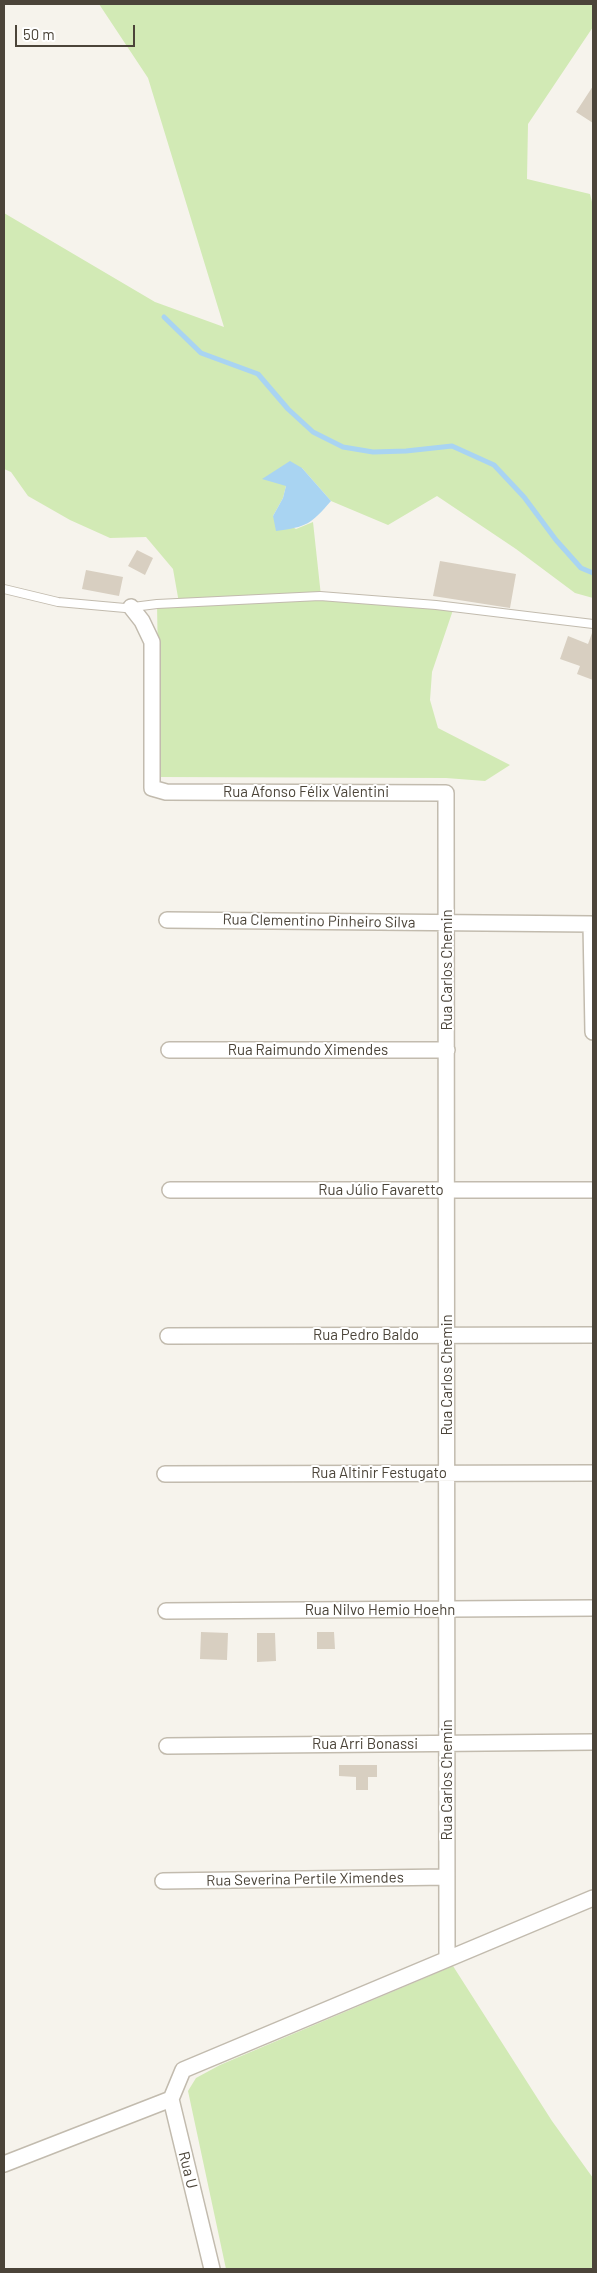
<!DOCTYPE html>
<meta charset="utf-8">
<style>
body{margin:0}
#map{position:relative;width:597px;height:2273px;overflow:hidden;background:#f6f3ec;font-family:Barlow,sans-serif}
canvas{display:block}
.frame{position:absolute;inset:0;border:5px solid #4b4439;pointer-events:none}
.scale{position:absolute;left:15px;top:25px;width:120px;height:22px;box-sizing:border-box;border:2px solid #4b4439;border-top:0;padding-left:6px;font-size:15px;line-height:18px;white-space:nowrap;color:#4b4439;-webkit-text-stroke:4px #fff;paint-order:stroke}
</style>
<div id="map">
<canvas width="597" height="2273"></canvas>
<div class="frame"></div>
<div class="scale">50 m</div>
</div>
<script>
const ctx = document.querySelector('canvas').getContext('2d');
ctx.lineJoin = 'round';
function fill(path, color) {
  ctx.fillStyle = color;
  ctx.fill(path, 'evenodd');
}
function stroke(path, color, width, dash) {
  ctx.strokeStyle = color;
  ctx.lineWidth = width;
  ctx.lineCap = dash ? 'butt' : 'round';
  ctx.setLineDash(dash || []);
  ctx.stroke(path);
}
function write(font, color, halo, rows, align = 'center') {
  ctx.font = font + ' Barlow,sans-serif';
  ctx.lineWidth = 4;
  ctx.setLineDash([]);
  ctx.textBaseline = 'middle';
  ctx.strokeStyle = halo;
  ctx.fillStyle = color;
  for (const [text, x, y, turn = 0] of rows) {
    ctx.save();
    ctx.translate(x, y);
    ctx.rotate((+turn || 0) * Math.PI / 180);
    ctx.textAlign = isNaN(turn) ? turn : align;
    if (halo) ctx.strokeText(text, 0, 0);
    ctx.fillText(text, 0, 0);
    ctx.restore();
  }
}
fill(new Path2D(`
 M99 4H593V27L528 124 527 179 590 194 593 206V598L575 593 516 549 437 496 388 525 331 501 302 468 286 486 283 498 273 516 296 529 313 522 321 596 454 607 432 672 430 700 438 728 510 765 485 781 446 778 160 777 157 604 179 603 173 569 146 537 110 538 70 520 28 496 11 472 4 469V213L155 302 224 327 148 78Z
 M453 1966 552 2121 593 2178V2269H226L188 2091 196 2078 220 2065Z`), '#d2eab5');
fill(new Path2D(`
 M290 461 302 468 331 501C311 524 307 527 276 531L273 516 283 498 286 486 262 479Z`), '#a9d4f2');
stroke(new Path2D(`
 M164 317 201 353 258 374 288 409 313 432 343 447 373 452 406 451 452 446 494 465 524 497 556 540 581 568 593 573`), '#a9d4f2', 5);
fill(new Path2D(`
 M593 86V123L576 112Z
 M137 550 153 558 145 575 128 566Z
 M440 561 516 574 510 608 433 596Z
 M86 570 123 577 119 596 82 589Z
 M592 633 593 634V680L577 674 580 666 560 659 568 636 588 644Z
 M201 1632 228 1633 227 1660 200 1659Z
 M317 1632H334L335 1649H317Z
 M257 1633H275L276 1661 257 1662Z
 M339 1765H377V1777H368V1790H356V1777L339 1776Z`), '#d8cfc1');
const lane = new Path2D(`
 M4 589 58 602 125 608 157 604 320 596 436 605 593 624`);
const street = new Path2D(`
 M131 607 142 621 152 642V788L166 792 446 793 447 1958
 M167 920 591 924 593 1032
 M169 1050H447
 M170 1190H593
 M168 1336 593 1335
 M165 1474 593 1473
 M166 1611 593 1608
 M167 1746 593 1742
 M163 1881 447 1877
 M171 2099 212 2269
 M4 2164 171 2099 183 2070 593 1898`);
stroke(lane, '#c2bbae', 10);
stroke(street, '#c2bbae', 18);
stroke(lane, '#fff', 8);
stroke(street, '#fff', 15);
write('15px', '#4b4439', '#fff', [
 ["Rua Afonso Félix Valentini",306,792],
 ["Rua Clementino Pinheiro Silva",319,921,1],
 ["Rua Carlos Chemin",447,970,-90],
 ["Rua Raimundo Ximendes",308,1050],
 ["Rua Júlio Favaretto",381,1190],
 ["Rua Pedro Baldo",366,1335],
 ["Rua Carlos Chemin",447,1375,-90],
 ["Rua Altinir Festugato",379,1473],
 ["Rua Nilvo Hemio Hoehn",380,1610],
 ["Rua Arri Bonassi",365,1744],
 ["Rua Carlos Chemin",447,1780,-90],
 ["Rua Severina Pertile Ximendes",305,1879,-1],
 ["Rua U",188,2170,76]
]);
</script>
